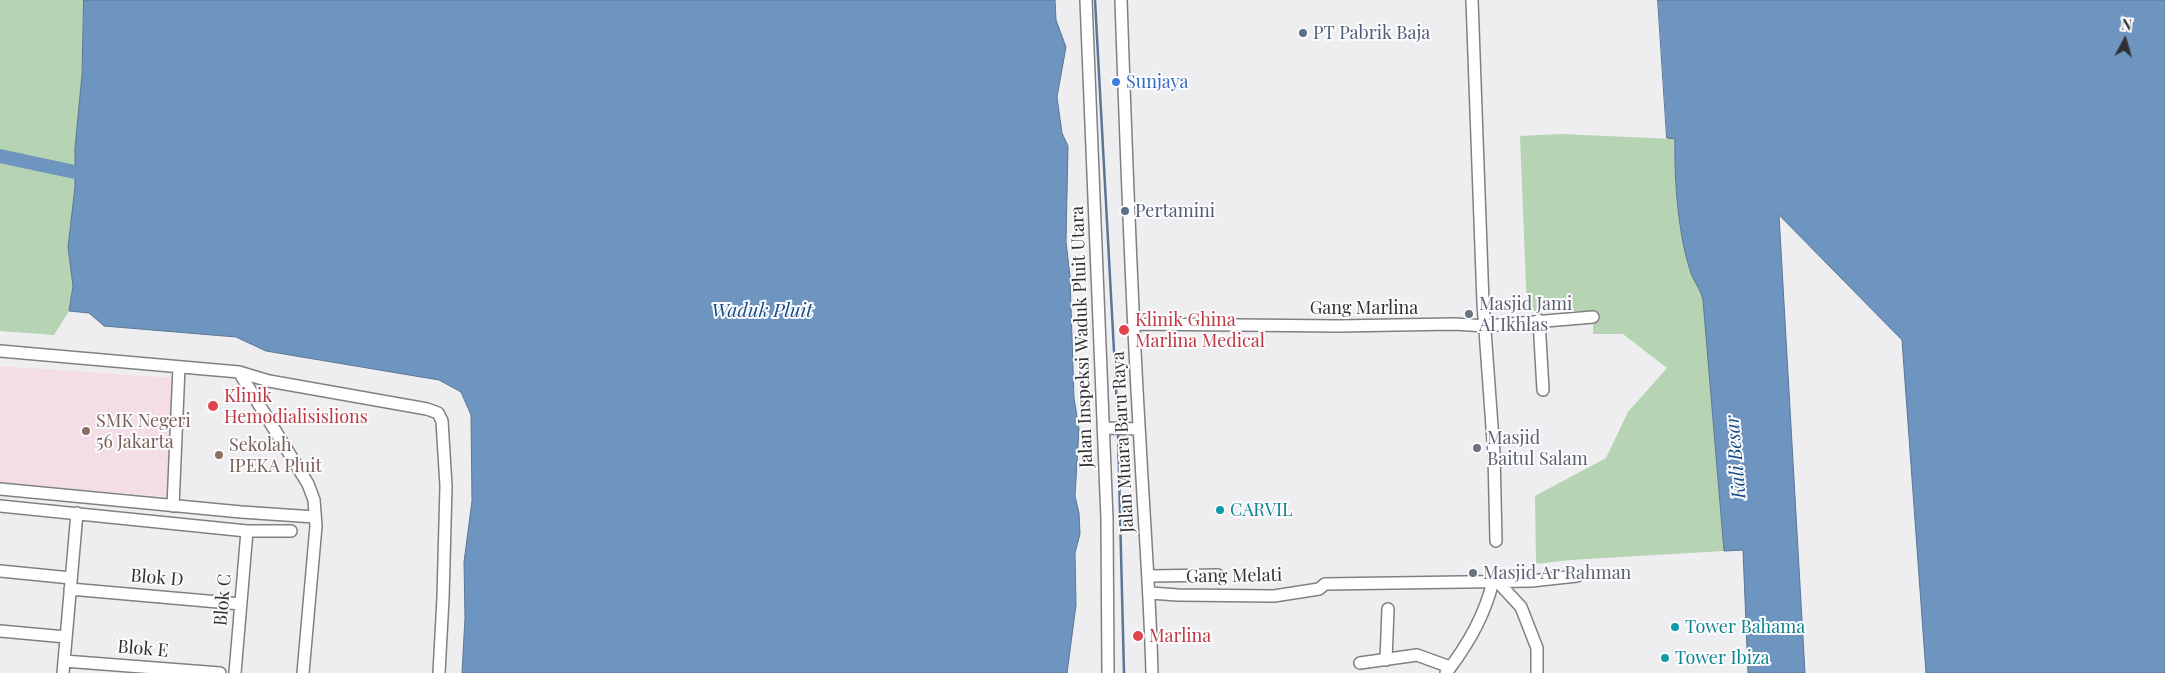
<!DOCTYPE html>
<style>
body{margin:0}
#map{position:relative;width:2165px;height:673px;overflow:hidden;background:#eeeef1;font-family:"Playfair Display",serif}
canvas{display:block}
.north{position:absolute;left:2100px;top:15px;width:50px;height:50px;-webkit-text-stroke:4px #fcfcff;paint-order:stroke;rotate:6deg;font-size:14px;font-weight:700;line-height:20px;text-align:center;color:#303031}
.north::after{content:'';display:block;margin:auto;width:18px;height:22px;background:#303031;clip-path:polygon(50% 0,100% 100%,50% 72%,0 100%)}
</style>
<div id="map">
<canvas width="2165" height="673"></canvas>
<div class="north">N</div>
</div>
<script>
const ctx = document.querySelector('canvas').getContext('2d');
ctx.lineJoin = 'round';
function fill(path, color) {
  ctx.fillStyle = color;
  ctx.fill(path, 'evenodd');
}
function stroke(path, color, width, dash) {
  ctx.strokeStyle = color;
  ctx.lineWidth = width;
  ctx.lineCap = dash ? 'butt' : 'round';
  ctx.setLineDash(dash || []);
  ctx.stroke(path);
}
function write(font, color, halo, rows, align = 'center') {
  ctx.font = font + ' "Playfair Display",serif';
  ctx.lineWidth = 4;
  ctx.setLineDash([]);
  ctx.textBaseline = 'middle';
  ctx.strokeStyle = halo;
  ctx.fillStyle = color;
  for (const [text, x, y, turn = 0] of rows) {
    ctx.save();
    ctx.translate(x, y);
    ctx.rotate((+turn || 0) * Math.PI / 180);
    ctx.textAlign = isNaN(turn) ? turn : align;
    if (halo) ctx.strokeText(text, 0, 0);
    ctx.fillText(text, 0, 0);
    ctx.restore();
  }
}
fill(new Path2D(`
 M0 366 175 378 170 497 0 483Z`), '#f5dde8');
fill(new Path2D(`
 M0 0H84L82 75 75 148V187L68 247 73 286 69 311 54 335 0 331Z
 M1561 134 1675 139C1673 180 1678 237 1692 276 1696 284 1701 291 1703 300L1724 551 1570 560 1536 564 1535 496 1606 458 1628 412 1667 368 1623 334H1593V311H1527L1520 136Z`), '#b6d3b3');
const water = new Path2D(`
 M84 0H1055L1056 20 1066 47 1057 97 1062 133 1068 146 1066 242 1070 276 1074 398 1079 429 1075 496 1079 513 1080 534 1075 553 1076 605 1067 673H462L465 618 464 562 472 501 471 415 461 392 439 380 266 351 236 337 104 326 89 313 69 311 73 286 68 247 75 187V148L82 75Z
 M1658 0H2165V673H1926L1902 340 1779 215 1805 673H1748L1743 550 1724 551 1703 300C1701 291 1696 284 1692 276 1678 237 1674 180 1675 139L1667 138Z`);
fill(water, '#6e94c0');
stroke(water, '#5b7695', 1);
stroke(new Path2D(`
 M1095 0 1118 425
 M1118 433 1124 673`), '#5b7695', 2.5);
stroke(new Path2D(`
 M0 156 75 172 92 170`), '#6e94c0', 14);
const minor = new Path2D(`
 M1086 0 1107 519 1108 673
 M1121 0C1126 148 1131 295 1140 442 1144 519 1150 596 1152 673
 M1472 0 1483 303 1494 454 1496 541
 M1539 320 1543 390
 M1134 324 1338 326 1454 324 1486 326 1593 317
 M0 351 239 372 269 381 427 409 438 413 442 421 446 486 443 598 439 673
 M239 372 308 484 314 500 316 526 303 673
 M1103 428 1139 429
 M0 489 241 512 315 517
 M0 506 247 531H291
 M173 506 179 367
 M0 571 71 578
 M1149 576 1218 575
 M1497 581 1521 607 1537 648V673
 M70 589 241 604
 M1150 593 1178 595 1274 596 1319 589 1325 584 1531 581 1577 576
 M0 631 66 637
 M1386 660 1388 609
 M64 661 220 673
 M1360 663 1417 655 1450 667
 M63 673 77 513
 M235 673 247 531
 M1446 673C1468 645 1485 615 1493 581`);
stroke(minor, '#808083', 14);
stroke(minor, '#fff', 11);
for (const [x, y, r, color] of [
 [1303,33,5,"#5c6f8a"],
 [1116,82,5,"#3f7fe0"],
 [1125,211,5,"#5c6f8a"],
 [1469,314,5,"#6b7280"],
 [1124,330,6,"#e0444e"],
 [213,406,6,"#e0444e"],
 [86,431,5,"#8d6e63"],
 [1477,448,5,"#6b7280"],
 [219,455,5,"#8d6e63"],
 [1220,510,5,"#0f9aa8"],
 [1473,573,5,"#6b7280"],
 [1675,627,5,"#0f9aa8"],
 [1138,636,6,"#e0444e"],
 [1665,658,5,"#0f9aa8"]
]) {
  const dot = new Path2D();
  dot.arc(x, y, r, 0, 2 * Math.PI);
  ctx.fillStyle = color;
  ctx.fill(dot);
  stroke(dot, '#fcfcff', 2);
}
write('18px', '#4e5e75', '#fcfcff', [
 ["PT Pabrik Baja",1313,33],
 ["Pertamini",1135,211]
], 'left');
write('18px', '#366cbe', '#fcfcff', [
 ["Sunjaya",1126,82]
], 'left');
write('18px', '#5b616d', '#fcfcff', [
 ["Masjid Jami",1479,304],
 ["Al Ikhlas",1479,325],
 ["Masjid",1487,438],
 ["Baitul Salam",1487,459],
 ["Masjid Ar Rahman",1483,573]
], 'left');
write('18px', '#303031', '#fcfcff', [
 ["Gang Marlina",1364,308],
 ["Jalan Inspeksi Waduk Pluit Utara",1082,337,-92],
 ["Jalan Muara Baru Raya",1123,442,-93],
 ["Gang Melati",1234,576,-1],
 ["Blok D",157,578,5],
 ["Blok C",223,600,-85],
 ["Blok E",143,649,5]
]);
write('18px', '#be3a42', '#fcfcff', [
 ["Klinik Ghina",1135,320],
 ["Marlina Medical",1135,341],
 ["Klinik",224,396],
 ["Hemodialisislions",224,417],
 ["Marlina",1149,636]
], 'left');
write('18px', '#785e54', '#fcfcff', [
 ["SMK Negeri",96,421],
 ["56 Jakarta",96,442],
 ["Sekolah",229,445],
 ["IPEKA Pluit",229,466]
], 'left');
write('18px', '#0d838f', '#fcfcff', [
 ["CARVIL",1230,510],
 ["Tower Bahama",1685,627],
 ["Tower Ibiza",1675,658]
], 'left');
write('italic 19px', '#164d85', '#fcfcff', [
 ["Waduk Pluit",762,311],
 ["Kali Besar",1736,457,-95]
]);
</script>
